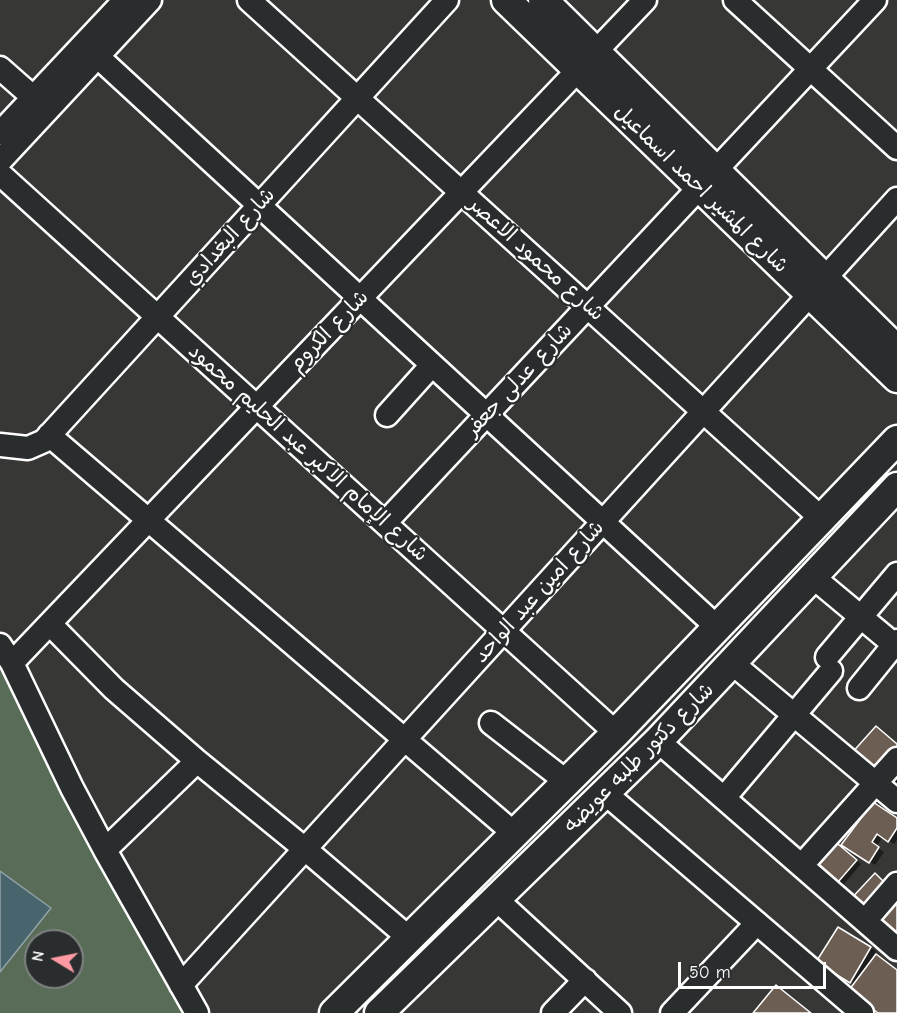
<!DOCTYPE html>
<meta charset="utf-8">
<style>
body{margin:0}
#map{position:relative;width:897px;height:1013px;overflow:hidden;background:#373735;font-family:"Comic Neue",sans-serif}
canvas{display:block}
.north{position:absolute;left:24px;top:929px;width:60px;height:60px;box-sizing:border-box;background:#2a2d2e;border:2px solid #7f8182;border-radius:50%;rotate:280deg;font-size:16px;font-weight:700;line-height:24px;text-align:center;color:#fff}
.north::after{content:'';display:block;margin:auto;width:21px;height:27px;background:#ff9aa2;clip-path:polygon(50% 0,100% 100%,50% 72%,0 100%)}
.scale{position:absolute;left:678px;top:962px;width:148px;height:27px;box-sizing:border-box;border:3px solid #fff;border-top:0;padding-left:8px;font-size:18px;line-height:21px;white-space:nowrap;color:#fff;-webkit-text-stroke:4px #2a2d2e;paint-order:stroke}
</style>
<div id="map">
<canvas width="897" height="1013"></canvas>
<div class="north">N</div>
<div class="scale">50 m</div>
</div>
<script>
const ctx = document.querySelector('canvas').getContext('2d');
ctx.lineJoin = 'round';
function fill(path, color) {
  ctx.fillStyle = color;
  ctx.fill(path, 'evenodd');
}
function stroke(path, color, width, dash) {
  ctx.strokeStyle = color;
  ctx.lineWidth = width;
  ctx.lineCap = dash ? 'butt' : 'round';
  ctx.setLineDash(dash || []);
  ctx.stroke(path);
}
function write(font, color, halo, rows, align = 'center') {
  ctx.font = font + ' "Comic Neue","Playpen Sans Arabic",sans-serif';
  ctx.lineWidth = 4.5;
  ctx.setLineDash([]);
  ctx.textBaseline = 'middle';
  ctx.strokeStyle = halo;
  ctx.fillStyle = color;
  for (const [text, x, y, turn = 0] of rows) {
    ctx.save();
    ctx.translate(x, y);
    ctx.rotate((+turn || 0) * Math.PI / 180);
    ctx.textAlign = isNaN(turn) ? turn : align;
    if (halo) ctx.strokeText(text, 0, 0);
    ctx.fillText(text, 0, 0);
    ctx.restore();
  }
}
fill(new Path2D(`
 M0 666 65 797 188 1013H0ZM36 941H72V977H36Z`), '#586c57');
const water = new Path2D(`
 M0 871 51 908 0 972Z`);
fill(water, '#48646d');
stroke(water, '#91a2a7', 1.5);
fill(new Path2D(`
 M897 773V790L889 783Z
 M897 820V840L894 844 883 836 876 847 884 852 875 865 843 844Z
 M838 844 861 864 838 891 833 888Z
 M838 929 876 951 870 961 872 962 877 956 897 969V1013H880L855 984 818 962Z`), '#0007');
const building = new Path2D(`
 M876 726 897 744V757L878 779 850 755Z
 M873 802 897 818V828L888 842 877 834 872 842 879 847 869 863 841 845Z
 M832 839 857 860 832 889 804 865Z
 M875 873 892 890 865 918 848 902Z
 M897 895V943L874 925Z
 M838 927 871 947 850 983 816 962Z
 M876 954 897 970V1013H878L849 990Z
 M776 985 811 1013H753Z`);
fill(building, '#6c5e52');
stroke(building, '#fff', 1.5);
const minor = new Path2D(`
 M249 0 822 519
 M735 0 897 148
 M84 44 718 628
 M0 68 34 98
 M0 133 125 0
 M0 161 150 0
 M0 174 616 733
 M387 415 432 365
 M49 435 515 834
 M0 445 28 448 44 441 447 0
 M385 523 875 0
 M813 577 897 647
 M50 624 114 689 197 761 305 849 409 938
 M0 645 12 663 72 788 105 850 197 1013
 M827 657 897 574
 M12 663 645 0
 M732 663 897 801
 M859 688 897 641
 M491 723 567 782
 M658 741 897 949
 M605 793 862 1013
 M724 798 831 671
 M105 850 197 761
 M802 865 897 759
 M496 899 620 1013
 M865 921 897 884
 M181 985 897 199
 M553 1013 585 980
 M672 1013 757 923`);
const tertiary = new Path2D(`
 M506 0 897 378
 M543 0 897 350
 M334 1013 616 733 897 440
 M379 1013 658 741 897 487`);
stroke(minor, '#fff', 27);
stroke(tertiary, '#fff', 33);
stroke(minor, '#2a2d2e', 22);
stroke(tertiary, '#2a2d2e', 28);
write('21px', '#fff', '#2a2d2e', [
 ["شارع المشير احمد اسماعيل",701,189,44],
 ["شارع البغدادي",230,237,-48],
 ["شارع محمود الاعصر",536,259,42],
 ["شارع الكروم",329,331,-46],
 ["شارع عدلى جعفر",519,380,-47],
 ["شارع الإمام الاكبر عبد الحليم محمود",308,453,42],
 ["شارع امين عبد الواحد",539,592,-48],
 ["شارع دكتور طلبه عويضه",639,758,-45]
]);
</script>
